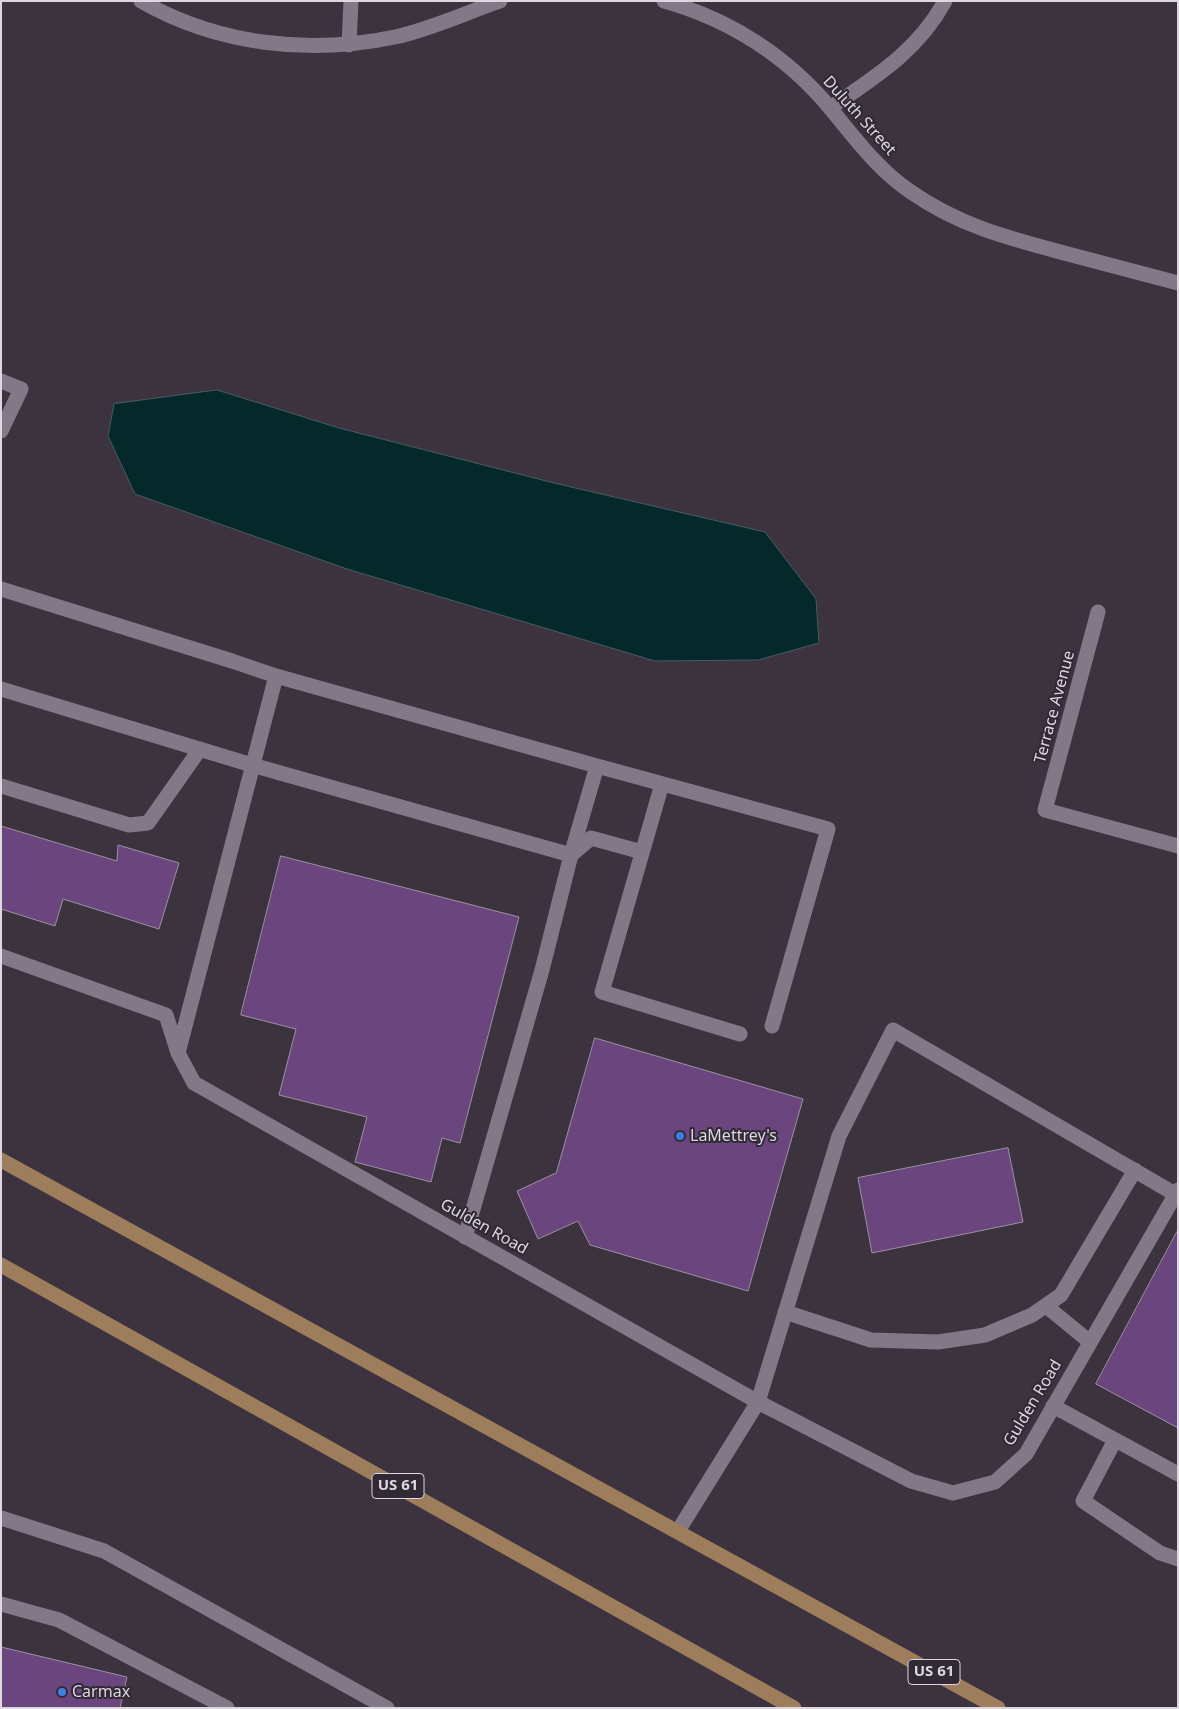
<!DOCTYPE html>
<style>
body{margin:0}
#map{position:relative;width:1179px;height:1709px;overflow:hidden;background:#3c333f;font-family:"Noto Sans",sans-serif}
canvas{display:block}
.frame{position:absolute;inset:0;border:2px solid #ddd7df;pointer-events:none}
</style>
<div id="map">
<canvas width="1179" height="1709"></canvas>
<div class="frame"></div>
</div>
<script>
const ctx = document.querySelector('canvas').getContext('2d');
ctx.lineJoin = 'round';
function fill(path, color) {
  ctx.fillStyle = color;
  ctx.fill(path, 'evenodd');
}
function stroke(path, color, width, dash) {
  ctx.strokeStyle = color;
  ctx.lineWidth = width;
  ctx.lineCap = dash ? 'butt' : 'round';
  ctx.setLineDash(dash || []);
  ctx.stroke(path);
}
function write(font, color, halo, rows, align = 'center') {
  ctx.font = font + ' "Noto Sans",sans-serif';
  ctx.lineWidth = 4;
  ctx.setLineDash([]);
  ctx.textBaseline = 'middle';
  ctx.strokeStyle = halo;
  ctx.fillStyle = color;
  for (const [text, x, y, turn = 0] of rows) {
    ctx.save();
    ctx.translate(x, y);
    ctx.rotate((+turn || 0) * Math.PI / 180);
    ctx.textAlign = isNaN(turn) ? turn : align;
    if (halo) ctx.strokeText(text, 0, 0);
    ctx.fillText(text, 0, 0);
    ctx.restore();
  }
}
const water = new Path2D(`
 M217 390 339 428 554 483 765 532 816 599 819 643 758 660 655 661 347 569 135 494 108 436 114 404Z`);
fill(water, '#05292b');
stroke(water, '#465d61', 1);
const building = new Path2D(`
 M1 826 117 861 118 845 179 863 159 929 63 899 55 926 1 909Z
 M281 856 519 917 460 1143 442 1138 431 1182 355 1162 367 1117 279 1095 296 1029 241 1015Z
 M595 1038 803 1099 748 1291 590 1245 578 1221 538 1239 517 1191 556 1173Z
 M1008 1148 1023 1222 872 1253 858 1178Z
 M1177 1232 1178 1233V1428L1096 1384Z
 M1 1647 127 1677 120 1708H1Z`);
fill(building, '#6a457e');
stroke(building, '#9c92a2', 1);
stroke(new Path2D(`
 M1 381 21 389 1 431
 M1 589 232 661 276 676 178 1053
 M276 676 597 766 571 855
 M1 689 252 765 571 855 542 970 465 1237
 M597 766 828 829 772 1026
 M662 784 602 992 740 1034
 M1 786 129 825 148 823 200 749
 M571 855 591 838 642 852
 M1 956 166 1015 178 1053 194 1083
 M1046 1306 1090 1342
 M785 1312 871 1340 938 1342 985 1335 1032 1315 1061 1295 1135 1170
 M758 1402 839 1136 893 1030 1175 1194
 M1053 1406 1178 1474
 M1115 1440 1083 1501 1160 1553 1178 1559
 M1 1518 104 1551 387 1708
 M1 1604 59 1620 227 1708`), '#837887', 15);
stroke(new Path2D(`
 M141 1C218 45 309 55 395 37 431 29 465 13 500 1
 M664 1C729 19 787 56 830 108 855 138 878 170 911 192 960 226 1008 238 1064 253 1102 263 1140 273 1178 283
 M349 45 351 1
 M830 108C875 77 918 51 945 1
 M1098 612 1045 810 1178 846
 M194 1083 758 1402 911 1481 953 1493 995 1482 1026 1454 1178 1190
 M678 1531 758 1402`), '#837887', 15);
stroke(new Path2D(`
 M1 1160 998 1708
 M1 1265 794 1708`), '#9d7d5b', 15);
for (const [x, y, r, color] of [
 [680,1136,5,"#3f7fe0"],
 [62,1692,5,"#3f7fe0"]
]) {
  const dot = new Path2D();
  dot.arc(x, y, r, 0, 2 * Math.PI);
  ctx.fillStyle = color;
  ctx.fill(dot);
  stroke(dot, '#312935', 2);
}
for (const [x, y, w] of [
 [398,1486,52],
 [934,1672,52]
]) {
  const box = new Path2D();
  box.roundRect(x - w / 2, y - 12.5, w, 25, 4);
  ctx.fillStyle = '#312935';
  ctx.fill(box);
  stroke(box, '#ddd7df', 1);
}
write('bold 15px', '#ddd7df', null, [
 ["US 61",398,1486],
 ["US 61",934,1672]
]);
write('16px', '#ddd7df', '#312935', [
 ["Duluth Street",859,116,48],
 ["Terrace Avenue",1055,707,-75],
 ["Gulden Road",484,1227,29],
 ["Gulden Road",1033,1403,-59]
]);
write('16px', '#ddd7df', '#312935', [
 ["LaMettrey's",690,1136],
 ["Carmax",72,1692]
], 'left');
</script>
